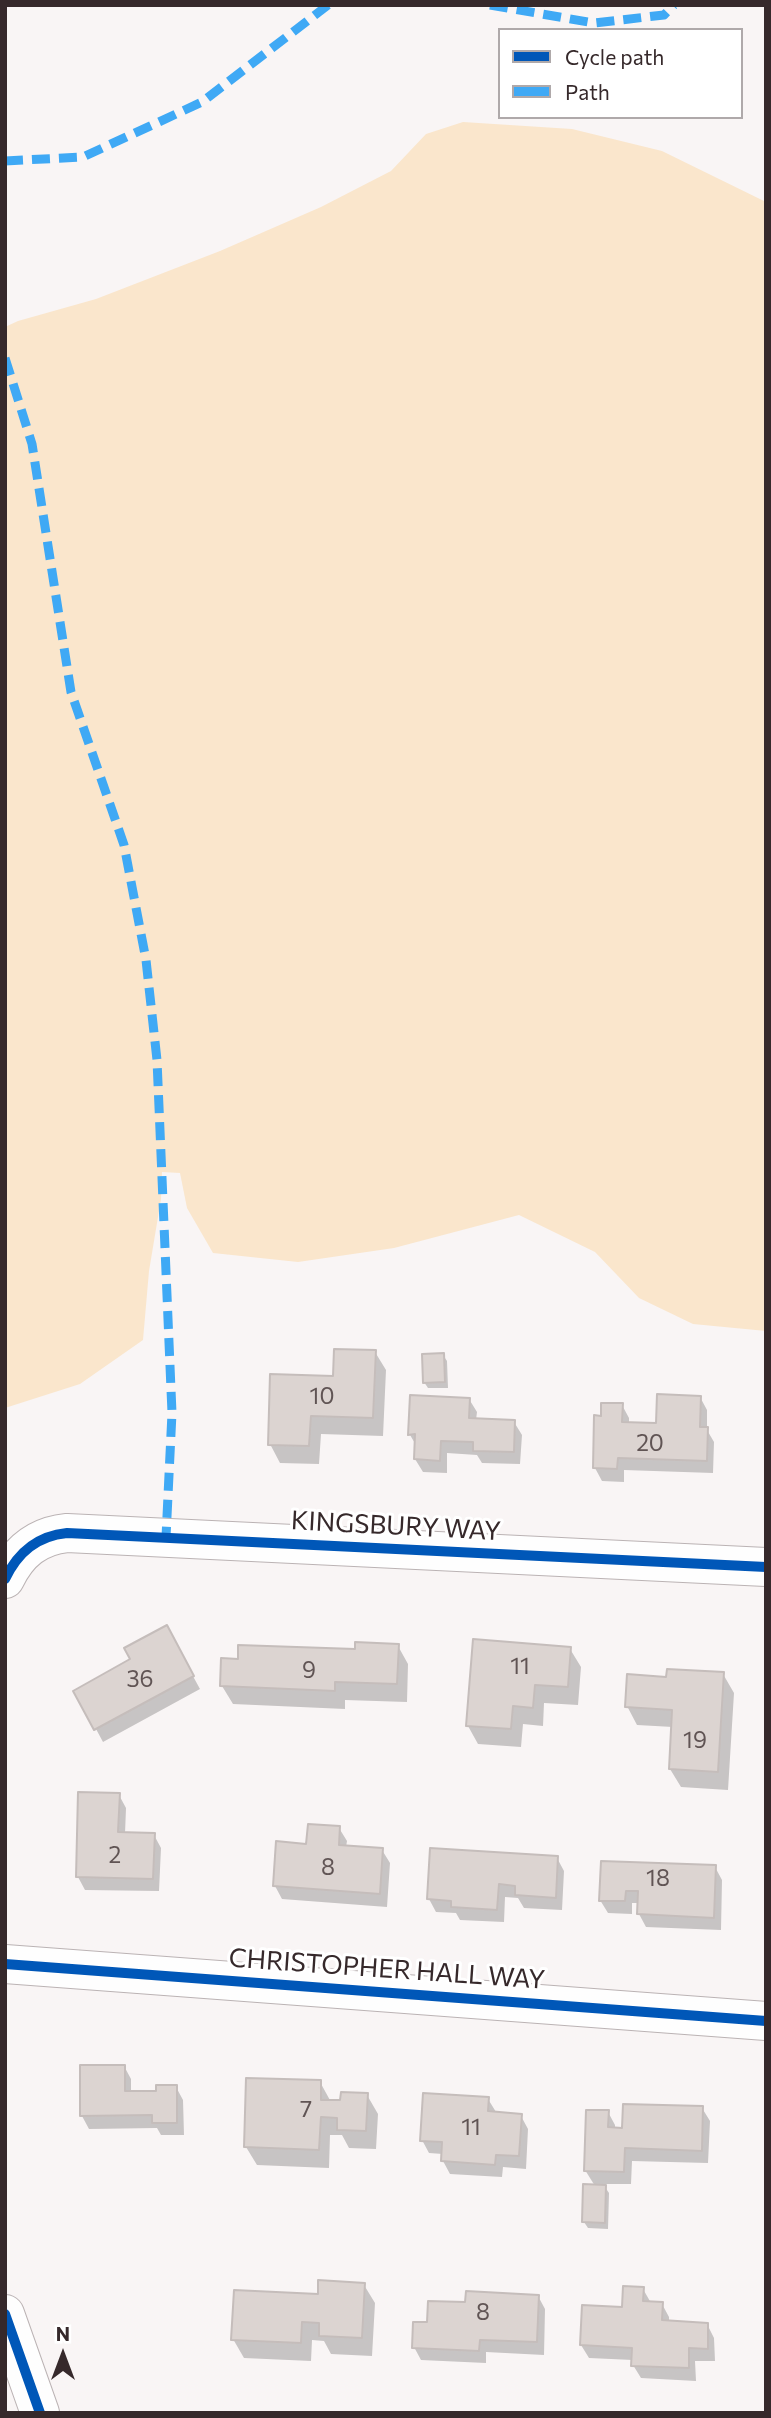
<!DOCTYPE html>
<style>
body{margin:0}
#map{position:relative;width:771px;height:2418px;overflow:hidden;background:#f9f5f5;font-family:Commissioner,sans-serif}
canvas{display:block}
.frame{position:absolute;inset:0;border:7px solid #36292b;pointer-events:none}
.legend{position:absolute;left:498px;top:28px;width:245px;height:91px;box-sizing:border-box;background:#fff;border:2px solid #afa9aa;margin:0;padding:9px 12px;list-style:none;font-size:21px;color:#36292b}
.legend li{display:flex;align-items:center;gap:14px;height:35px}
.legend b{width:35px;border:2px solid #afa9aa}
.north{position:absolute;left:28px;top:2320px;width:70px;height:70px;-webkit-text-stroke:5px #fff;paint-order:stroke;rotate:0deg;font-size:19px;font-weight:700;line-height:28px;text-align:center;color:#36292b}
.north::after{content:'';display:block;margin:auto;width:24px;height:32px;background:#36292b;clip-path:polygon(50% 0,100% 100%,50% 72%,0 100%)}
</style>
<div id="map">
<canvas width="771" height="2418"></canvas>
<div class="frame"></div>
<ul class="legend">
<li><b style="height:9px;background:#0057b8"></b>Cycle path</li>
<li><b style="height:9px;background:#3fa9f5"></b>Path</li>
</ul>
<div class="north">N</div>
</div>
<script>
const ctx = document.querySelector('canvas').getContext('2d');
ctx.lineJoin = 'round';
function fill(path, color) {
  ctx.fillStyle = color;
  ctx.fill(path, 'evenodd');
}
function stroke(path, color, width, dash) {
  ctx.strokeStyle = color;
  ctx.lineWidth = width;
  ctx.lineCap = dash ? 'butt' : 'round';
  ctx.setLineDash(dash || []);
  ctx.stroke(path);
}
function write(font, color, halo, rows, align = 'center') {
  ctx.font = font + ' Commissioner,sans-serif';
  ctx.lineWidth = 6;
  ctx.setLineDash([]);
  ctx.textBaseline = 'middle';
  ctx.strokeStyle = halo;
  ctx.fillStyle = color;
  for (const [text, x, y, turn = 0] of rows) {
    ctx.save();
    ctx.translate(x, y);
    ctx.rotate((+turn || 0) * Math.PI / 180);
    ctx.textAlign = isNaN(turn) ? turn : align;
    if (halo) ctx.strokeText(text, 0, 0);
    ctx.fillText(text, 0, 0);
    ctx.restore();
  }
}
fill(new Path2D(`
 M463 122 572 129 662 151 766 202V1331L693 1324 639 1298 595 1252 519 1215 394 1248 298 1262 213 1253 187 1208 180 1173 162 1172 161 1199 149 1271 143 1340 80 1384 5 1408V327L18 321 96 299 220 251 321 207 391 171 426 134Z`), '#fae6cc');
fill(new Path2D(`
 M375 1352 386 1370 383 1436 321 1434 319 1464 280 1463 270 1444 335 1378Z
 M443 1355 447 1361 448 1388H428L424 1382Z
 M700 1397 707 1410V1430L714 1442 713 1473 624 1470V1482L602 1481 595 1468 602 1418 622 1405 629 1418V1424L657 1425Z
 M469 1399 477 1412 476 1420 514 1422 522 1435 520 1464 482 1463 477 1455 447 1453V1473L423 1472 415 1459 416 1445 410 1435Z
 M166 1627 200 1689 103 1742 96 1729 132 1660Z
 M398 1646 408 1664 407 1702 345 1700V1709L233 1704 222 1686 239 1661 356 1651Z
 M570 1649 581 1667 578 1705 544 1703 543 1726 523 1724 521 1747 478 1744 468 1726Z
 M723 1674 734 1693 728 1790 681 1787 670 1769 673 1727 637 1725 627 1706 668 1679Z
 M119 1795 126 1808 125 1834 154 1835 161 1848 159 1891 85 1890 78 1877Z
 M339 1828 347 1841 346 1847 382 1850 390 1863 387 1907 282 1899 275 1886 308 1846Z
 M557 1858 564 1871 562 1910 524 1908 518 1898 505 1897 504 1922 460 1920 456 1913 436 1912 429 1899Z
 M602 1863 715 1867 722 1880 721 1930 646 1927 639 1914V1903H632V1914L608 1913 600 1900Z
 M124 2066 131 2079V2093H158L176 2087 183 2100 184 2135H161L157 2128 89 2129 82 2116Z
 M320 2082 331 2102 367 2095 378 2114 376 2149 349 2148 342 2135H330L329 2168 257 2165 246 2147Z
 M488 2099 496 2112 521 2116 528 2129 526 2169 503 2167 502 2177 450 2174 443 2161V2154L429 2153 422 2140Z
 M702 2108 710 2121 708 2163 632 2161 631 2184H603L609 2193 608 2229 588 2228 584 2222 595 2186 585 2170 608 2112 615 2125V2129H624Z
 M364 2285 375 2303 372 2356 331 2354 324 2341 312 2340 311 2361 244 2358 233 2339 320 2296Z
 M643 2289 651 2303 662 2304 669 2317V2322L707 2324 714 2338 715 2361H695L696 2381 641 2378 633 2365V2360L589 2358 581 2345Z
 M538 2296 545 2309 544 2355 486 2352V2363L421 2360 414 2347 428 2324 467 2304Z`), '#0003');
const building = new Path2D(`
 M334 1349 376 1350 373 1418 311 1416 309 1446 268 1445 270 1374 333 1376Z
 M444 1353 445 1382 423 1383 422 1354Z
 M657 1394 701 1396 700 1427H708L707 1461 618 1458 617 1469 593 1468 594 1415 601 1416V1403H623L622 1422 656 1423Z
 M410 1395 470 1398 469 1418 515 1420 514 1452 473 1451V1442L441 1441 440 1461 414 1459 415 1434 408 1435Z
 M167 1625 194 1676 94 1730 73 1691 130 1659 124 1648Z
 M473 1639 571 1647 568 1687 535 1685 533 1708 513 1706 511 1729 466 1726Z
 M355 1642 399 1644 397 1684 335 1682V1691L220 1686 221 1658 238 1659V1645L355 1649Z
 M667 1669 724 1672 718 1772 669 1769 672 1710 625 1707 627 1674 666 1677Z
 M78 1792 120 1793 118 1832 155 1833 153 1879 76 1877Z
 M308 1824 340 1826 339 1845 383 1848 380 1894 273 1886 276 1841 306 1844Z
 M430 1848 558 1856 556 1898 515 1895V1886L499 1884 497 1910 451 1907V1901L427 1899Z
 M601 1861 716 1865 714 1918 637 1914 638 1891H626L625 1901H599Z
 M80 2065H125V2091H156V2085H177V2123H152V2115L80 2116Z
 M246 2078 321 2080V2100H340L341 2092 368 2093 366 2131 337 2130V2118L321 2117 319 2150 244 2147Z
 M423 2093 489 2097 488 2111 522 2114 519 2156 496 2155 495 2165 441 2161 442 2142 420 2141Z
 M623 2104 703 2106 702 2151 625 2148 624 2172 584 2171 586 2110H609L608 2127 622 2128Z
 M583 2184 606 2185 605 2223 582 2222Z
 M318 2280 365 2283 362 2338 319 2336V2323L302 2322 301 2343 231 2340 234 2290 318 2294Z
 M623 2286 644 2287 643 2301 663 2302 662 2320 708 2323V2349L689 2348V2368L631 2366 632 2348 580 2345 582 2305 622 2307Z
 M466 2291 539 2295 537 2342 480 2340 479 2351 412 2348 413 2322H427L428 2301 465 2302Z`);
fill(building, '#dcd4d1');
stroke(building, '#c5bdbb', 2);
const minor = new Path2D(`
 M5 1579C18 1552 37 1536 67 1533L766 1567
 M5 1964 766 2021
 M5 2314 40 2413`);
stroke(minor, '#bbb3b4', 40);
stroke(minor, '#fefefe', 38);
stroke(new Path2D(`
 M490 5 594 23 664 15 674 5
 M5 161 83 157 202 102 328 5
 M5 358 32 444 71 692 124 845 146 960 157 1060 172 1413 166 1537`), '#3fa9f5', 9, [18, 9]);
stroke(new Path2D(`
 M5 1579C18 1552 37 1536 67 1533L766 1567
 M5 1964 766 2021
 M5 2314 40 2413`), '#0057b8', 10);
write('23px', '#605454', null, [
 ["10",322,1396],
 ["20",650,1443],
 ["11",520,1666],
 ["9",309,1670],
 ["36",140,1679],
 ["19",695,1740],
 ["2",115,1855],
 ["8",328,1867],
 ["18",658,1878],
 ["7",306,2109],
 ["11",471,2127],
 ["8",483,2312]
]);
write('26px', '#36292b', '#fff', [
 ["KINGSBURY WAY",396,1526,3],
 ["CHRISTOPHER HALL WAY",387,1969,4]
]);
</script>
